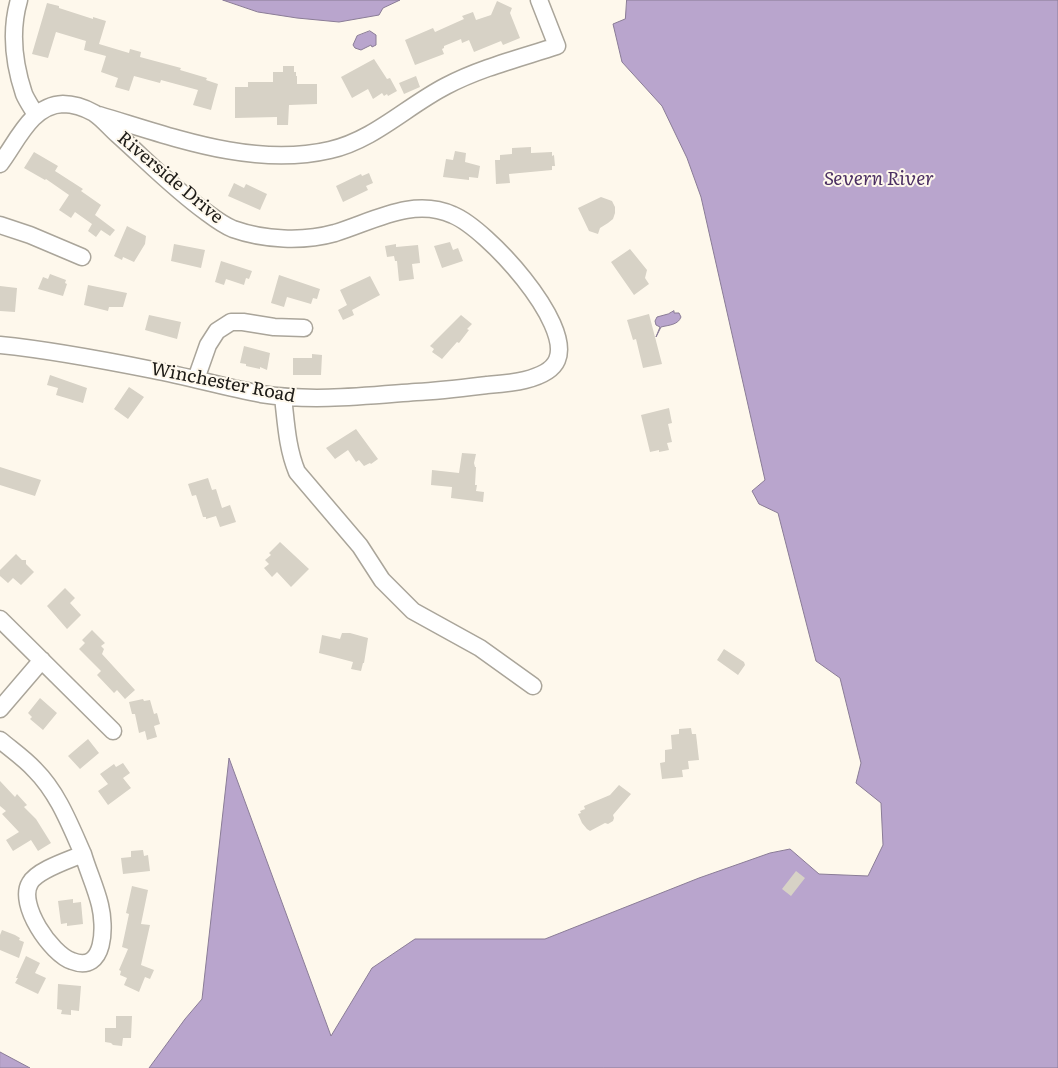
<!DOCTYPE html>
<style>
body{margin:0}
canvas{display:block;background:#fef8ec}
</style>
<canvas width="1058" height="1068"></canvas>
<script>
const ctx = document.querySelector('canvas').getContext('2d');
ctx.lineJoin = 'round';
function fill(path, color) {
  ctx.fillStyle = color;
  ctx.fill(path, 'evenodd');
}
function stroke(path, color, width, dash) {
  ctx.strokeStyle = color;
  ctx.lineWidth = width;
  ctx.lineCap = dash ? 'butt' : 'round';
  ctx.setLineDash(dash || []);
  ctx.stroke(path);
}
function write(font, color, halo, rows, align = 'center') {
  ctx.font = font + ' Literata,serif';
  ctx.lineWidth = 4;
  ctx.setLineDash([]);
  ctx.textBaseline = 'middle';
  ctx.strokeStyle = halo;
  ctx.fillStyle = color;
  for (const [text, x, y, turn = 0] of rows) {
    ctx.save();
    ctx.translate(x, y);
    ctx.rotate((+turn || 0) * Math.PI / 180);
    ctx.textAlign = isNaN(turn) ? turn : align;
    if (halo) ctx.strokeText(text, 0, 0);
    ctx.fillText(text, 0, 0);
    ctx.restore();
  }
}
const water = new Path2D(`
 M223 0H400L383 8 379 15 339 22 297 18 258 12Z
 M627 0H1058V1068H149L185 1019 202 999 229 758 331 1036 372 968 415 939H545L699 878 770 853 790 849 819 874 868 876 883 845 881 803 856 783 861 763 840 678 816 661 778 513 759 504 752 491 765 480 701 197 687 158 662 106 622 62 613 24 625 19Z
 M370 31 376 35V45L372 47 371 45 361 50 355 48 353 45 357 36Z
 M674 311V313H679L681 317C678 325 669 325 661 327L656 337 660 327 656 325 655 321 657 317 668 314Z
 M0 1052 30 1068H0Z`);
fill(water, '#b9a5cd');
stroke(water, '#8a7c96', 1);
fill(new Path2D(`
 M497 1 512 8 510 13 520 38 503 45 501 41 474 52 469 40 462 43 461 39 444 46V48L442 49 444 54 415 65 405 40 433 28 435 32 464 19 462 16 473 12 476 20 491 15Z
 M47 3 59 6V8L93 19V17L106 21 99 44 129 53 130 49 141 52 140 57 181 68 180 70 207 78 206 80 218 84 211 110 193 105 198 90 161 80 160 83 134 76 129 91 115 87 118 78 101 72 106 56 84 50 86 41 56 32 48 58 32 54Z
 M374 59 387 79 390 78 397 91 388 96 387 94 384 96 382 93 373 99 368 89 352 98 341 77Z
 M283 66H294V72H296V76H297V84H317V104L289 105 288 125H277V117L235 118V87H248V82H273V72H283Z
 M416 76 420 87 404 94 399 83Z
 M531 147V153L552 152V156L554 155 555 166H552V170L509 174 510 183 496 184 495 160H500V155L512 154V148Z
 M455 151 466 153 465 162 480 166 478 178 469 177V180L443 177 446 159 453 160Z
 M34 152 58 166 55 171 83 189 81 191 101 205 95 215 115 230 110 236 101 230 96 237 88 231 92 224 75 212 71 218 59 210 69 195 46 179 45 180 24 168Z
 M369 173 373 183 366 186 368 190 343 202 336 186 361 174 362 176Z
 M234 183 244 188 246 184 267 194 260 210 228 196Z
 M601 197 612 201 615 207V213L613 219 608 223 600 228 598 234 589 231 578 208Z
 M127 226 146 236 145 244 134 262 123 257 122 260 114 256Z
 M450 242 453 250 458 248 463 261 442 268 434 246Z
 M174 244 205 250 201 268 171 261Z
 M396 244V247L418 245 420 263 412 264 414 279 399 281 397 261H395L394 256 387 257 385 246Z
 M630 249 647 270 645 278 649 284 634 295 611 262Z
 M221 261 252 271 249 279 246 278 244 285 226 279 224 285 215 282Z
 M50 274 66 280 65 283 67 284 63 296 38 289 43 277 48 279Z
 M279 275 320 289 317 299 313 298 311 304 287 297 284 307 271 303Z
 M370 276 380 295 352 310 354 315 343 320 338 310 347 305 340 290Z
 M88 285 127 293 123 307H109L108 311 84 305Z
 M0 286 17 288 15 312 0 311Z
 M649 314 662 364 643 368 636 339 633 340 627 320Z
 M149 315 181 322 177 339 145 330Z
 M461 315 472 324 467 329 469 330 459 343 457 342 442 359 432 352 434 349 430 346Z
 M244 346 270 353 267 370 260 367V369L246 366V364L240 363Z
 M312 354 322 355 321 375H293V358H312Z
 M50 375 87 388 83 403 56 395 58 388 47 385Z
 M129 387 144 397 128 419 114 409Z
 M669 408 672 423 668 424 672 442 667 443 669 450 659 452V450L650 452 641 415Z
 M356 429 378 459 371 464 370 463 364 466 359 460 356 462 348 450 335 459 326 448Z
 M462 453 476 454 474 463 475 467H476L475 485H477L476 491 484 492 483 502 451 498 452 487 431 485 432 470 459 473Z
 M0 467 41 480 35 496 0 485Z
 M208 478 212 490 216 489 222 508 230 505 236 522 220 527 216 516 206 519V517H203L196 495 192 496 188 484Z
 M280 542 309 569 291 587 277 572 272 577 264 568 269 564 265 560 271 555 269 553Z
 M16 554 22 560H26V564L34 572 21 585 13 578 8 583 0 576V570Z
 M65 588 75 598 70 603 81 615 67 629 47 606Z
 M92 630 105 643 101 646 104 649 102 654 135 690 125 699 117 690 114 693 97 675 101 671 79 649 85 643 82 640Z
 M342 633H350L368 638 364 663H363L361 671 351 669 353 662 319 653 322 635 340 639Z
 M724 649 744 662 745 665 738 675 717 660Z
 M40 698 57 713 43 730 30 719 32 717 28 713Z
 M143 699 144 701 150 700 154 714 157 713 160 724 154 726 157 737 147 740 145 731 139 733 135 714H132L129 702Z
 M691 728 692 734H696L699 760 688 761 689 769 682 770 683 777 662 779 660 763 665 762V750L672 749 671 735 679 734V729Z
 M88 739 99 753 80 769 68 756Z
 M123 763 130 773 123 778 131 788 108 805 98 791 108 784 100 774 114 764 116 767Z
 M0 781 15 797 17 794 27 805 24 807 36 819 51 843 38 851 31 840 13 851 6 840 19 832 2 814 6 811 0 806Z
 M619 785 631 794 613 815 614 818 613 821 608 824 605 823 590 831 587 829 582 823 578 814 581 813 580 811 585 809 584 806 610 795Z
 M143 850 144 856 148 855 150 871 123 874 121 858 131 857V851Z
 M796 871 805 878 791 896 782 889Z
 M132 886 148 890 141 924 150 925 141 965 154 970 150 979 145 977 139 992 124 985 127 978 120 975 121 971 119 970 128 949 122 947 129 914 126 913Z
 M73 899V903L81 902 83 924 67 926V923L61 924 58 901Z
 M2 930 15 935 20 938 19 940 24 942 19 958 0 950V935Z
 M26 956 40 963 35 973 46 978 38 994 15 983 18 978H16Z
 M58 984 81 986 79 1011 71 1010V1015L61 1014 62 1010 57 1009Z
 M116 1016H132L131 1038H123L122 1046 113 1045 111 1043 105 1042V1028H116Z`), '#d7d2c6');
const minor = new Path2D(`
 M19 0C10 31 14 64 24 94 27 101 32 108 36 115
 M99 115C173 137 253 168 330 150 374 140 407 106 446 86 480 68 520 58 557 46L539 0
 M0 164C17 142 31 105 63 104 74 104 85 108 94 113 103 119 110 128 118 135 147 161 174 189 206 212 214 218 223 225 233 229 264 240 303 242 335 233 374 221 413 197 453 215 487 229 573 323 557 360 552 372 537 377 525 380 513 383 499 384 487 385 463 388 440 391 416 392 364 396 312 402 261 394 225 387 189 377 153 370 103 360 51 350 0 345
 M0 225 30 235 82 257
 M196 379 208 345 217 331 231 322H243L274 327 304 328
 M283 397C286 422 287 448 297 472L360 546 382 580 413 611 480 648 533 686
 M0 619 113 731
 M0 709 42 660
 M0 740C12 750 25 759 35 770 58 793 70 825 83 854
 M83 854C88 871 96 888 100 905 105 925 106 974 72 961 51 954 17 904 30 883 37 870 69 860 83 854Z`);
stroke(minor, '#aaa59a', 19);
stroke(minor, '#fff', 16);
write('18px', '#1d1b17', '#fef8ec', [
 ["Riverside Drive",170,178,40],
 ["Winchester Road",223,383,11]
]);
write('italic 19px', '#4b2f63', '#fef8ec', [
 ["Severn River",879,179]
]);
</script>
